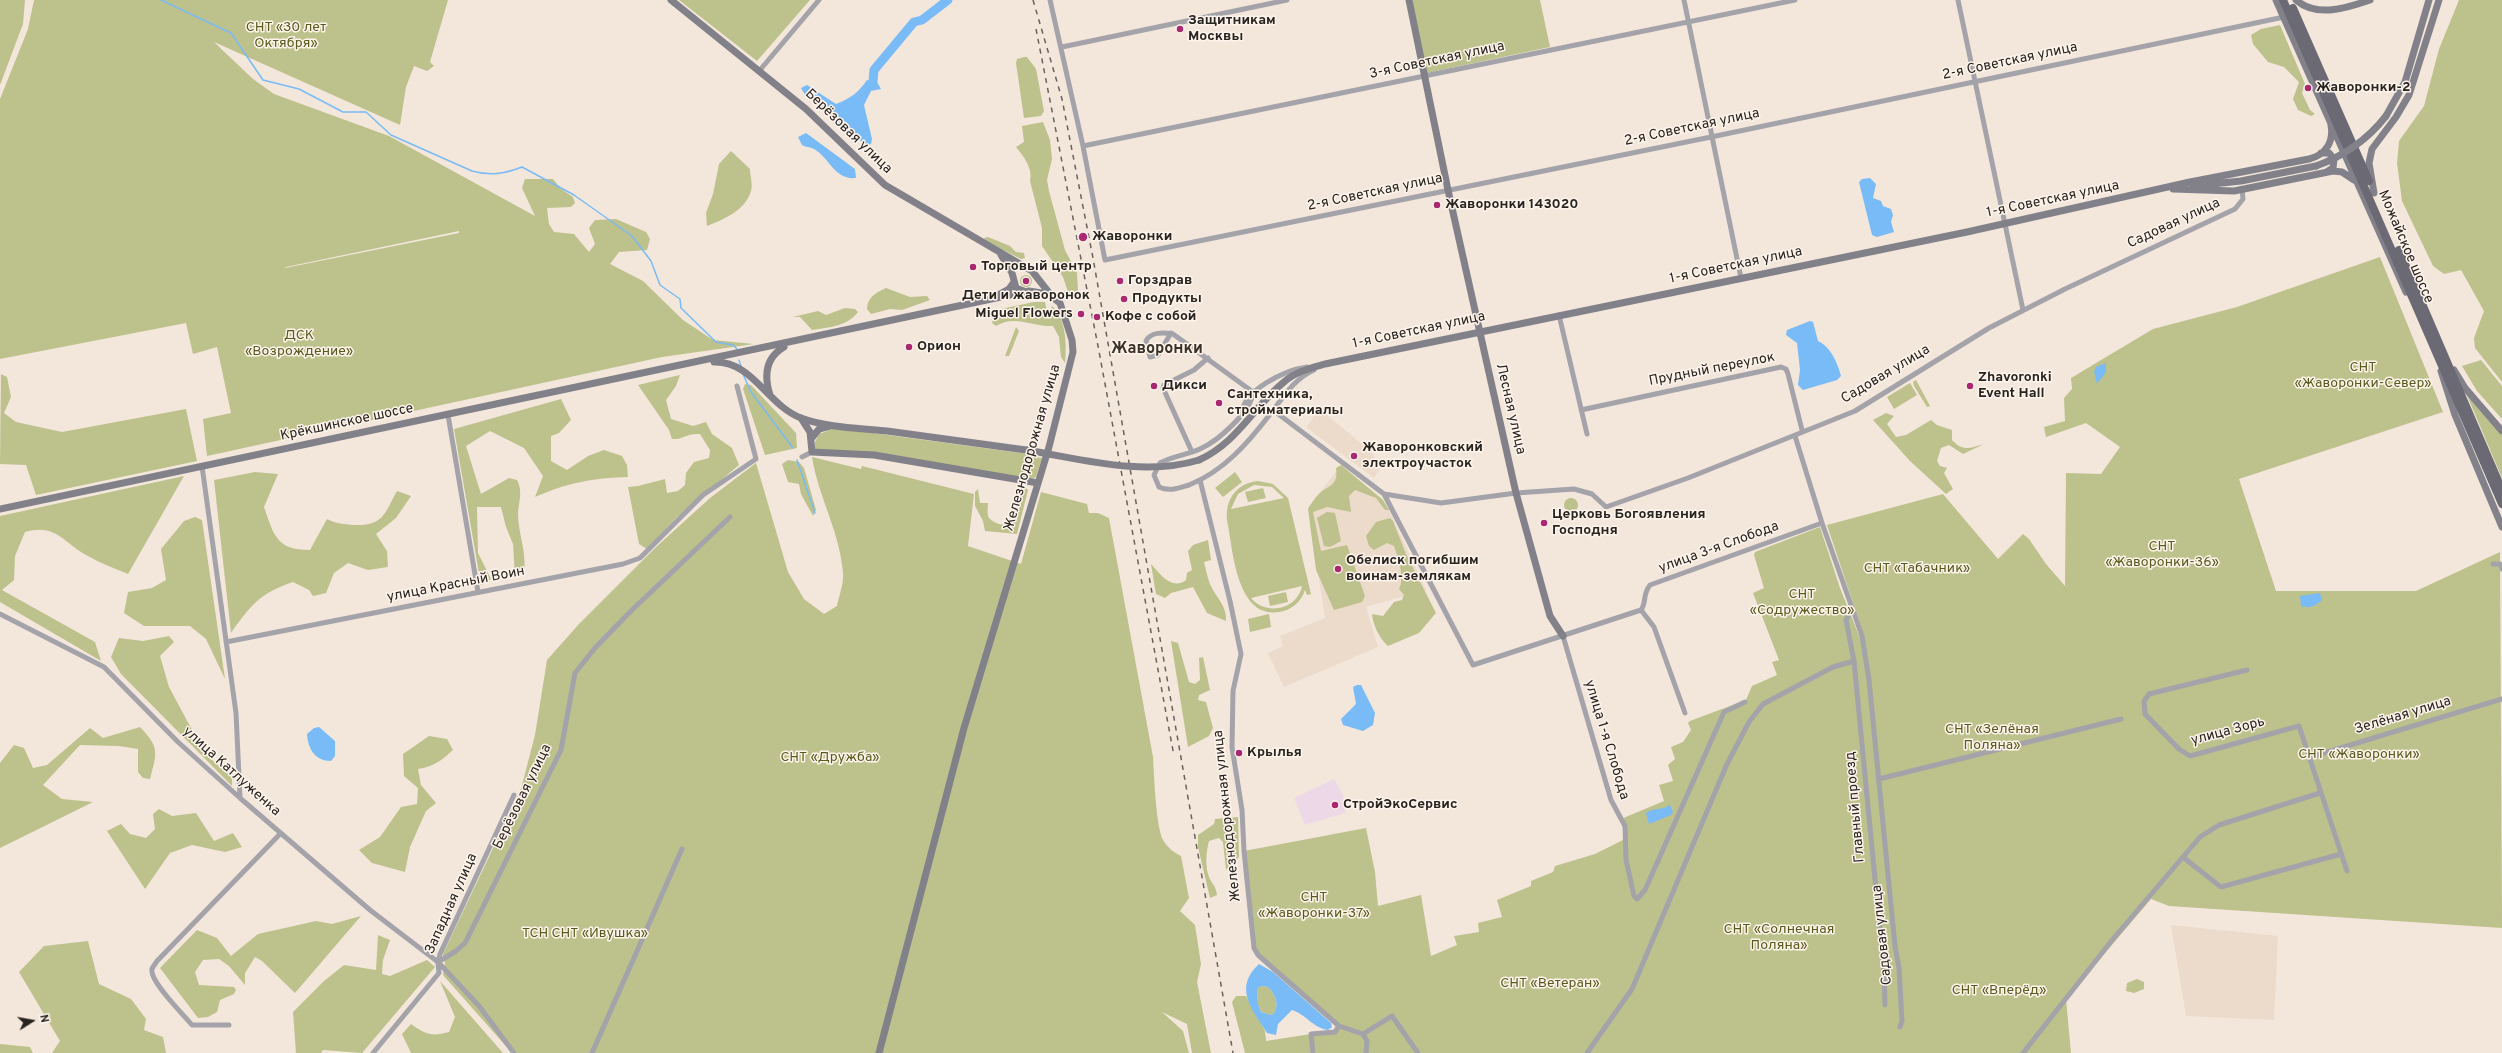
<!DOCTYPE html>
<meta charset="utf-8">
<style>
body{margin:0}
#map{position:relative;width:2502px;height:1053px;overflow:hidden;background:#f3e7dc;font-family:Overpass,sans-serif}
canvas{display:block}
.north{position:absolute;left:12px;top:1001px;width:40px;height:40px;-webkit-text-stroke:3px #fef4ec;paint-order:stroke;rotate:79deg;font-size:11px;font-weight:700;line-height:16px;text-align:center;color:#27231f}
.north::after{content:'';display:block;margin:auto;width:14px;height:18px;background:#27231f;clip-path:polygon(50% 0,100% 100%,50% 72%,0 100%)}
</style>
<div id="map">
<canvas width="2502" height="1053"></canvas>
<div class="north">N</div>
</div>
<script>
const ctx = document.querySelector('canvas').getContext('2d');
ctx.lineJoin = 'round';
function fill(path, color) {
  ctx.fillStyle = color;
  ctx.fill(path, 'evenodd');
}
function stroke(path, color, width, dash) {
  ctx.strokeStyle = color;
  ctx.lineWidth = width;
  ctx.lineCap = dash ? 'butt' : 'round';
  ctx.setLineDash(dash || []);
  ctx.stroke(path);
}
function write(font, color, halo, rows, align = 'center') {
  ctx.font = font + ' Overpass,sans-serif';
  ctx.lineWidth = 3;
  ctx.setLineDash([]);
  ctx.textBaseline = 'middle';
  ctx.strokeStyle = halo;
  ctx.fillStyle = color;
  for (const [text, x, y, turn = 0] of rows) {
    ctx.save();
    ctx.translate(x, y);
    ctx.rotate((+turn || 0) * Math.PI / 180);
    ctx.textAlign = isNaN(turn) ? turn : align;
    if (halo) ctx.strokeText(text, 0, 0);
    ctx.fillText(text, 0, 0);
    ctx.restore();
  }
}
fill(new Path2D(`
 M1334 779 1343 795 1345 813 1305 825 1294 798Z`), '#edd8e7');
fill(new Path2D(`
 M1320 409 1371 452 1381 467 1374 478 1306 427Z
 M1340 467 1388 508 1426 590 1366 607 1378 647 1284 687 1268 653 1283 646 1280 636 1325 618 1308 507Z
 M2171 925 2278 936 2274 1020 2186 1016Z`), '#ecdaca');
fill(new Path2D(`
 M0 0H25L23 24 0 85Z
 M34 0H448L430 62 434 66 427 71 414 66 406 87 400 125 214 42 253 79 274 94 389 136 535 216 522 188 525 179H553L561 189 573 197 575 203 571 207 547 208 549 224 554 232 574 234 589 252 595 244 589 228 595 220 616 219 646 232 650 239 647 250 619 252 610 264 643 281 683 320 713 340 754 344 662 357 207 456 203 419 231 413 217 347 193 354 186 323 0 359V99L28 29ZM459 231V233L285 268 286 267Z
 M679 0H810L757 61Z
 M1412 0H1540L1550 47 1427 73Z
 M2459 0H2502V382L2475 348 2474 338 2484 311 2461 270 2444 274 2433 266 2402 201 2397 163 2399 141 2424 106 2439 49Z
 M2280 25 2305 84 2302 93 2310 110 2315 114 2311 116 2298 110 2293 99 2299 82 2284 67 2268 62 2253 44 2251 35 2261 29Z
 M1024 57H1027L1036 69 1044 111 1041 116 1024 118 1016 63 1017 59Z
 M1043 122 1050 140 1052 159 1047 180 1049 191 1065 250 1077 273 1078 290 1076 295 1070 298 1063 277 1042 246V228L1030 181C1033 168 1024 157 1016 147L1024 142 1022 126Z
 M731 151 750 169C750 175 753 185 751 191 745 211 724 219 707 226L706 213 713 194 719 164Z
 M988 237 1010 246 1016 252 1024 253 1025 258 1021 259 987 242 984 238Z
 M2380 257 2443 412 2239 479 2276 591H2416L2500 552 2502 928 2169 906 2151 899 2066 999 2071 1053H1245L1232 1002 1236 996H1246L1265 1031 1266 1041 1311 1034H1328L1339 1028 1255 952 1244 851 1366 828 1375 872 1378 906 1421 895 1431 956 1457 945 1454 936 1479 932 1478 923 1502 917 1497 900 1531 886V881L1553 872 1555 866 1595 854 1625 839 1621 819 1664 801 1659 785 1673 781 1668 765 1675 759 1671 747 1683 742 1691 730 1688 723 1690 721 1746 700 1752 686 1777 675 1772 662 1779 660 1753 593 1764 588 1754 555 1755 552 1820 527 1840 588 1864 648V636L1827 525 1943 494 1998 559 2023 534 2029 539 2046 564 2065 586 2066 473 2101 474 2120 447 2086 423 2046 437 2044 427 2065 421 2064 398 2072 389 2071 378 2153 329 2237 307Z
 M1020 281a6 6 0 1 1 12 0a6 6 0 1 1-12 0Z
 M886 288 910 297 927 296 930 300 902 310 890 309 871 314 867 309C868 296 876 293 886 288Z
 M1034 302H1045L1048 318 1052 306C1066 317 1067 346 1065 363L1061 357 1059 337 1053 326C1032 327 1015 314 996 326L992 323 996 310Z
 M845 308 855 309 858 312C846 327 830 327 812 330L800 317H793L818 311 826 315Z
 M1016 327 1019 331 1009 356H1005Z
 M2481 360 2502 386V419L2477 391 2462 366Z
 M1 374 7 377 11 397 4 413 16 422 62 432 186 409 197 461 36 495 26 465 0 464Z
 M680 375 676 386 666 400 671 419 693 426 706 422 712 434 732 448 739 465 676 518 647 549 639 544 628 487 638 486 665 479 667 493 678 491 685 485 686 473 694 462 709 458 710 450 700 434C686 433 683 440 672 439L669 430 638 385Z
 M1916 380 1930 406 1927 407 1914 386 1913 382Z
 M1910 383 1917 395 1894 409 1887 397Z
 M745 384 751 385 796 433 797 448 765 455 743 389Z
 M2466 393 2502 435V478Z
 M561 399 571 420 559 433 551 436V461L567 470 588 456 604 450 622 456 627 465 628 477C593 478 567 483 535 497L543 476 524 448 490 431 466 446 481 494 509 478 517 480C523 491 519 501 518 513 518 534 527 552 524 572L515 577 513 544 506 527 501 507H477L478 553 491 579 481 585 454 429Z
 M1886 413 1894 416 1887 424 1896 437 1906 435 1931 420 1937 425 1952 430V440C1963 452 1970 448 1984 444L1963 454 1949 445 1941 448 1937 461 1940 466 1947 468 1944 473 1953 489 1946 494 1910 461 1873 420Z
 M835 428 1036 455V457L1042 458 1036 477 1030 480 952 466 814 451 815 442 819 434Z
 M812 457 861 469 862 466 974 494 968 546 1021 564 1041 492 1087 504 1089 513H1098L1109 518 1153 757C1154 774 1156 827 1163 840 1167 847 1173 852 1181 856L1189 898 1180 911 1195 925 1201 964 1197 982 1211 1053H1192L1187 1024 1162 1012 1183 1031 1189 1053H512L443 975 445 963 443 954 521 789 535 735 547 660 579 624 655 548 710 498 756 463 788 572 804 599 824 614 837 606C839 596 844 583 843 573 840 532 818 496 812 457Z
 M788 460 799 462 804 468 816 510 813 516 801 494 799 484 788 482 782 464Z
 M1341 465 1383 500 1389 510H1385L1376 498 1355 490 1349 496 1351 512 1327 507 1313 512 1321 551 1347 545 1365 596 1362 602 1334 610 1316 570 1308 509C1311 504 1314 499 1318 495 1327 485 1339 487 1336 468Z
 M255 472 278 474 264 507C274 535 276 550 310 550L327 519C337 524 344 524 354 525 384 526 384 514 397 491L411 496 396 518 376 534 387 551 388 567 368 570 348 563 334 573 326 593 313 596 309 590 293 582C260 593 250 606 231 633L214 480Z
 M1235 472 1242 482 1223 497 1215 488Z
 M184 476 128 574C114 568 100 563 88 556 64 544 57 523 25 532L15 556 14 580 2 590 95 642 101 661 0 602V516Z
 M1258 481 1273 484 1288 498 1311 594 1307 595 1305 590C1301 602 1292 610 1279 612 1236 619 1233 549 1227 520 1225 499 1237 483 1258 481ZM1254 485 1272 487 1284 498 1231 509 1238 494ZM1302 586C1297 610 1266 616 1251 598Z
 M1026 488 1028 490 1017 534 985 531 983 521 975 506V492L978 489 980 503H988C988 507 987 512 988 516 991 523 1004 526 1009 525 1017 516 1023 503 1021 490Z
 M1263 488 1266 498 1248 502 1245 492Z
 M1564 505a7 7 0 1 1 14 0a7 7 0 1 1-14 0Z
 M1327 512 1335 513 1341 541 1330 547 1324 546 1317 518Z
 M195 517 202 520 225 679 206 639 190 626H144L124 613 128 592 152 588 166 580 161 549 184 521Z
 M1390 518 1393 521 1406 554 1436 613 1419 633 1388 646C1379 638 1373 625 1372 614L1383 616 1394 602 1402 600 1404 595 1399 589C1405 578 1398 557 1394 546L1387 543 1374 550 1369 546 1366 536 1376 522Z
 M1208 540 1211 560 1204 562C1206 569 1207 577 1210 584 1216 598 1227 605 1226 621L1207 613 1193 587 1171 593 1165 598 1156 594 1151 564C1160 574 1172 591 1186 580L1187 573 1192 570 1188 551 1193 545Z
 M1286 592 1288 602 1270 606 1268 596Z
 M1269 614 1271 627 1250 632 1248 619Z
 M169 636 174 642 160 656 169 687 205 754 232 777V786L121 674 111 657 119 638 143 641Z
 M1171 641 1178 643 1189 682 1195 684 1200 680 1199 658 1203 657 1210 690 1199 695 1198 700 1206 702 1213 728 1209 736 1188 747Z
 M140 727C160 748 157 752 150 779L143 778 138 772V749L119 746 80 745 43 785 62 799 93 802 0 848V763L14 745 24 748 33 768 47 765 90 728 103 738Z
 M429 736 447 739 453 750C442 760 433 767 418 769L421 785 436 803 426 811 410 847 405 872 372 863 359 850 380 837 401 807 417 804 418 788 404 776 403 754Z
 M159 809 172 816 196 813 214 841 233 833 242 847 225 852 192 845 170 853 145 889 107 831 121 824 130 834 146 838 155 829 153 814Z
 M1238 817 1239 857 1226 870 1223 842 1219 838 1209 841C1206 852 1205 867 1209 877 1212 884 1216 886 1217 895L1210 898 1198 847V835L1214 824 1215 819Z
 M361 916 295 993 262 961 255 957 245 973V985L229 966 219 959 203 960 195 972 199 985 234 987 236 990 234 994 220 1000 217 1012 208 1017 198 1018 160 968 197 930 217 938 231 956 258 934 316 921 332 924Z
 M378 935 390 940 383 960 382 974 390 976 427 960 435 967 362 1053 323 1050 321 1053H296L293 1012 324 981 344 965 376 970Z
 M88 941 99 984 131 999 146 1019 144 1030 163 1037 166 1053H52L60 1041 19 972 44 946Z
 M2137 979 2144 982V989L2134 993 2126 991 2127 983Z
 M440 981 503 1053H411L402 1034 411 1024C425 1034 432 1037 449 1032L455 1017Z
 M1261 986 1268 987C1275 994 1281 1007 1272 1015L1261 1012 1258 1004 1257 989Z
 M0 1044 30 1047 33 1053H0Z`), '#bdc18b');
fill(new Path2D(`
 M867 80 877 82 881 89 871 91 864 105 872 139 871 144 867 146 805 95 801 88 807 85 836 104C850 99 859 92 867 80Z
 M806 133 855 169 856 178C834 180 830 158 814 149 810 147 805 147 802 145L798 137Z
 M1870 178 1876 184 1873 198 1881 201 1883 206 1891 209 1893 215 1891 222 1894 232 1877 237 1872 235 1859 182 1862 179Z
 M1810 321 1813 322 1818 341C1831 347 1838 364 1841 376L1837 380 1803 390 1798 385 1800 370 1797 343 1786 335 1787 330Z
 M2106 363V372L2097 384 2094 372 2096 367Z
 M2320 593 2322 600C2315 606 2310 609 2301 606L2300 596Z
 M1357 685H1361L1375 713 1373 725 1363 731 1343 725 1341 719 1356 704 1353 687Z
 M319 727 335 741V756L331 761C316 761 308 750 307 734L314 728Z
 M1670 805 1673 812 1671 815 1649 824 1646 813C1654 807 1661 811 1670 805Z
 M1259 964 1273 972 1331 1023 1332 1027 1328 1030C1313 1028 1307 1015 1292 1010L1278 1024 1276 1035 1267 1033C1252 1009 1233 988 1259 964ZM1261 986 1268 987C1275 994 1281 1007 1272 1015L1261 1012 1258 1004 1257 989Z`), '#79bbf6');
stroke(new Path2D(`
 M161 0 231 33 263 80 299 89 343 112H366L391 135 472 171C490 176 504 174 522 167L574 195 632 236 651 261 660 285 680 299 681 308 716 342 733 345 737 349
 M739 360 741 366
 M743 374 751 392 793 448
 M797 460 815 513`), '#79bbf6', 1.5);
stroke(new Path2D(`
 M873 81 874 70 914 22 922 20 948 0`), '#79bbf6', 9);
stroke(new Path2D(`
 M1050 0 1083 146 1105 260 1711 137 2284 17
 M1684 0 1741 278
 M1958 0 2023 310
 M1062 47 1287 0
 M760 70 819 0
 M1083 146 1795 0
 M1559 315 1587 434
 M1171 333 1158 355 1150 357 1146 341C1150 332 1164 332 1173 334L1253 392
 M1253 392C1252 411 1218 441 1200 449 1187 455 1172 456 1160 463L1154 475 1159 487C1169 492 1179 488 1189 485 1224 471 1248 443 1271 413 1284 396 1294 379 1314 370
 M1273 410 1384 494 1473 665 1641 610C1647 602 1642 595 1650 585L1822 523
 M1581 410 1781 367 1786 369 1788 374 1802 430
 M1242 414C1242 390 1286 370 1307 367
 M448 415 478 592
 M1795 436 1822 523 1862 636 1869 680 1895 946 1899 968 1902 1021 1900 1027
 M1192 452 1163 388 1164 385 1194 370 1208 358
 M802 457 812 452
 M202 466 236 713 240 798
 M1200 480 1230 601 1241 654 1233 691 1232 747 1242 810 1244 851 1254 948 1258 955 1339 1026 1363 1034 1367 1041 1366 1053
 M1384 494 1441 503 1516 493 1574 489 1592 494 1606 507 1688 478 1855 411 1989 328 2065 289 2235 209 2243 199 2242 189
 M2493 564H2500L2502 569
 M1641 610 1654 627 1685 713
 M1854 612 1850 613 1846 620 1854 661 1884 973 1885 1005
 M0 614 104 667 178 742 240 798 370 910 438 962 479 1006 514 1053
 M1563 636 1611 800 1625 826 1626 860 1634 896 1637 899 1645 890 1724 712 1745 702
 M226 642 623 564 640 558 703 495 756 459 737 386
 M2247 670 2149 694 2144 701 2145 714 2179 749 2190 756 2299 726 2347 871
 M2311 757 2502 699
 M1879 779 2121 719
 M2184 858 2221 887 2341 854
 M438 962 456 951 465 943 561 750 575 673 595 648 632 610 730 517
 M229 1025H192C184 1015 149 981 152 969 153 966 156 963 157 961L281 833
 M1363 1034 1392 1016 1418 1053
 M373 1053 439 973 438 963 440 954 514 795
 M592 1053 682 849
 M1313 1053 1311 1034 1335 1032 1339 1026
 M1587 1053 1632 989 1727 764 1749 722 1763 704 1833 667 1854 661
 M2023 1053 2113 939 2200 837 2219 825 2320 793`), '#a4a3a9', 5);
stroke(new Path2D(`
 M671 0 806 109 885 185 1032 271 1050 294
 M1409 0 1448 190 1516 493 1550 616 1563 636
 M2276 0 2406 292
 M2296 0C2317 18 2347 8 2370 0
 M2386 116 2405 82 2429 0
 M2321 153H2329L2334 159 2333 168 2328 171
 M2193 186 2241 181 2316 166
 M2173 189 2234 191 2333 171 2342 172 2354 180
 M2374 193 2369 163 2372 149 2396 117 2409 95 2439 0
 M1001 255 1012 273 1016 288 1026 292
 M996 296 1009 289 1014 282
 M714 362C753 361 767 405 801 418 828 428 859 428 887 431 934 437 980 444 1026 450
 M2454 370 2465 388 2502 431
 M2441 371 2455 415 2502 527
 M770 395C764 376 765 358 784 347
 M801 418 810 432 812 452 874 455 1038 483
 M811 439 819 429 830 426
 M1199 460C1237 443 1253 407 1284 382 1295 372 1311 368 1325 364L1967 232 2190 182 2309 159C2326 155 2334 141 2331 125
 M0 509 1029 291 1048 294 1060 303 1072 340 1073 352 1049 447 964 728 879 1053`), '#82818a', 7);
stroke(new Path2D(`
 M2283 0 2502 504
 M2293 8 2369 181
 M2399 250 2502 490`), '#6a6974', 8);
stroke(new Path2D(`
 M1033 0 1062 99 1093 258 1233 1053
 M1036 29 1098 346 1174 756`), '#68625c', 1.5, [5, 5]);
stroke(new Path2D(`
 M2316 166C2344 156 2368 139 2386 116
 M1026 450C1082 459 1143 477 1199 460`), '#82818a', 7);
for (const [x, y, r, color] of [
 [1180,29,4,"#aa2772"],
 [2308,88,4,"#aa2772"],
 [1437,205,4,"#aa2772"],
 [1083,237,5,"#aa2772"],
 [973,267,4,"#aa2772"],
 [1026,281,4,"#aa2772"],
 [1120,281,4,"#aa2772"],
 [1124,299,4,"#aa2772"],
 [1081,314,4,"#aa2772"],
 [1097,317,4,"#aa2772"],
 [909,347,4,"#aa2772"],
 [1154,386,4,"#aa2772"],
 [1970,386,4,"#aa2772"],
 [1219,403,4,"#aa2772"],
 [1354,456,4,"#aa2772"],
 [1544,523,4,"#aa2772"],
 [1338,569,4,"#aa2772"],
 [1239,753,4,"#aa2772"],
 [1335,805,4,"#aa2772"]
]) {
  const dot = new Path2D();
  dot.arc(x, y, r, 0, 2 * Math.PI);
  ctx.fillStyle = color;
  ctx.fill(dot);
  stroke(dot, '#fef4ec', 1.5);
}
write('bold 14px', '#27231f', '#fef4ec', [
 ["Защитникам",1188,21],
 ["Москвы",1188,37],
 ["Жаворонки-2",2316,88],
 ["Жаворонки 143020",1445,205],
 ["Жаворонки",1092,237],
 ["Торговый центр",981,267],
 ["Горздрав",1128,281],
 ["Дети и жаворонок",1026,296,"center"],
 ["Продукты",1132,299],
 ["Miguel Flowers",1073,314,"right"],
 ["Кофе с собой",1105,317],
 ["Орион",917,347],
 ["Zhavoronki",1978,378],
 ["Event Hall",1978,394],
 ["Дикси",1162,386],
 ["Сантехника,",1227,395],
 ["стройматериалы",1227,411],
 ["Жаворонковский",1362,448],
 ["электроучасток",1362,464],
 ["Церковь Богоявления",1552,515],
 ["Господня",1552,531],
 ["Обелиск погибшим",1346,561],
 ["воинам-землякам",1346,577],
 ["Крылья",1247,753],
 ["СтройЭкоСервис",1343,805]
], 'left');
write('14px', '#585a1d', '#fef4ec', [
 ["СНТ «30 лет",286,28],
 ["Октября»",286,44],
 ["ДСК",299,336],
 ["«Возрождение»",299,352],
 ["СНТ",2363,368],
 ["«Жаворонки-Север»",2363,384],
 ["СНТ",2162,547],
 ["«Жаворонки-36»",2162,563],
 ["СНТ «Табачник»",1917,569],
 ["СНТ",1802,595],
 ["«Содружество»",1802,611],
 ["СНТ «Зелёная",1992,730],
 ["Поляна»",1992,746],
 ["СНТ «Жаворонки»",2359,755],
 ["СНТ «Дружба»",830,758],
 ["СНТ",1314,898],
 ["«Жаворонки-37»",1314,914],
 ["СНТ «Солнечная",1779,930],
 ["Поляна»",1779,946],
 ["ТСН СНТ «Ивушка»",585,934],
 ["СНТ «Ветеран»",1550,984],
 ["СНТ «Вперёд»",1999,991]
]);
write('14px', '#27231f', '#fef4ec', [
 ["3-я Советская улица",1437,61,-12],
 ["2-я Советская улица",2010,62,-12],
 ["2-я Советская улица",1692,128,-12],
 ["Берёзовая улица",848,132,44],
 ["2-я Советская улица",1375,193,-12],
 ["1-я Советская улица",2053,200,-12],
 ["Садовая улица",2174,224,-25],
 ["Можайское шоссе",2405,247,67],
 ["1-я Советская улица",1736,266,-12],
 ["1-я Советская улица",1419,331,-12],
 ["Прудный переулок",1712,370,-11],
 ["Садовая улица",1886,375,-31],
 ["Лесная улица",1510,409,77],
 ["Крёкшинское шоссе",347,423,-12],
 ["Железнодорожная улица",1033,448,-74],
 ["улица 3-я Слобода",1719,548,-20],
 ["улица Красный Воин",456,585,-11],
 ["Зелёная улица",2403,716,-17],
 ["улица Зорь",2228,732,-15],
 ["улица 1-я Слобода",1606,740,73],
 ["улица Катлуженка",231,772,42],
 ["Берёзовая улица",523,797,-64],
 ["Главный проезд",1856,807,-95],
 ["Железнодорожная улица",1228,816,-96],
 ["Западная улица",452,904,-66],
 ["Садовая улица",1883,935,-96]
]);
write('bold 16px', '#3a3129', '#fef4ec', [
 ["Жаворонки",1157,350]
]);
</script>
